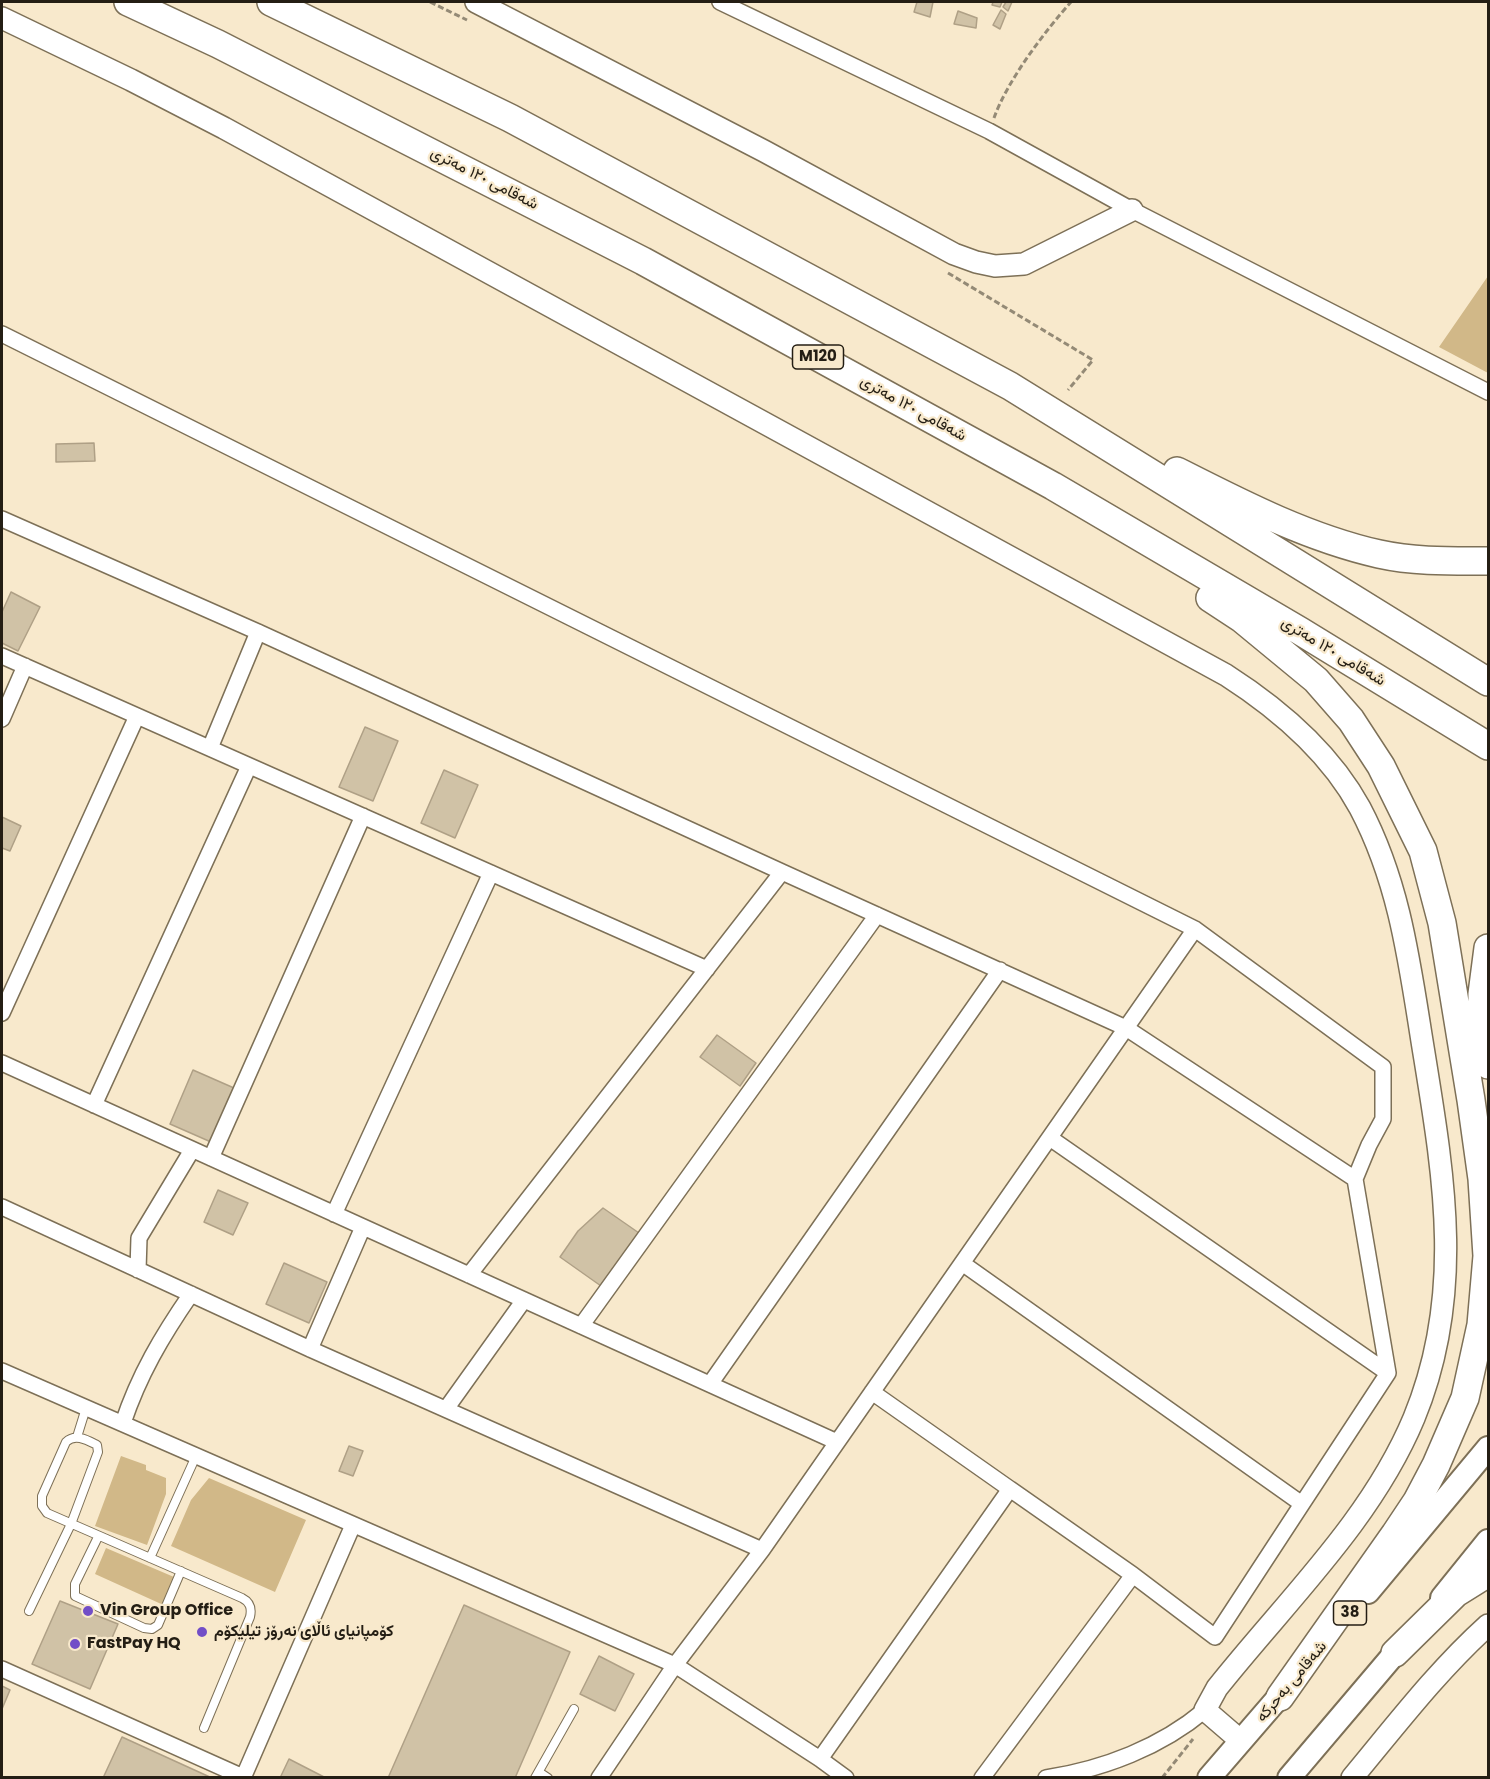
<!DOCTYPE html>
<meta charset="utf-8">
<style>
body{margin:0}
#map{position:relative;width:1490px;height:1779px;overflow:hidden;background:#f8e9cc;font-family:Poppins,sans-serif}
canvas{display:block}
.frame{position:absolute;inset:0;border:3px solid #241e14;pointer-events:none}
</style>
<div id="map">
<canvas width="1490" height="1779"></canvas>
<div class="frame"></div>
</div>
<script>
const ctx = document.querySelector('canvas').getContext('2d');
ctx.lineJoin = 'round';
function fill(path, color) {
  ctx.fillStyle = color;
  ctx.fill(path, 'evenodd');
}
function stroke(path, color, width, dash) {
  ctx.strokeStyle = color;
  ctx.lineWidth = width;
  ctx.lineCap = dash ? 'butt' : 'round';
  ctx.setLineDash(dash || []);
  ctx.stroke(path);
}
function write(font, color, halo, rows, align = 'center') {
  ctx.font = font + ' Poppins,Vazirmatn,sans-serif';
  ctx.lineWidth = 4.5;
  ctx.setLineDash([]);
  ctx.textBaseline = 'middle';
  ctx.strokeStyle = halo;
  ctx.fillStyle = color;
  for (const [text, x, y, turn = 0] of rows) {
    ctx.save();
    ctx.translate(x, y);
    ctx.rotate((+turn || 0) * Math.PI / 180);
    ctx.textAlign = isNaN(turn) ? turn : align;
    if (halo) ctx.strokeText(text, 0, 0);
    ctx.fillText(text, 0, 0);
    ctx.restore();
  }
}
fill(new Path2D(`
 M1488 276V373L1439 347Z
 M121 1456 146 1465V1470L166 1478V1494L147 1545 95 1526Z
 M209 1478 306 1520 275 1592 171 1546 191 1500Z
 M106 1548 181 1580 170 1608 95 1574Z`), '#d1b888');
const building = new Path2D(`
 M917 2H933L930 17 914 12Z
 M993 2H1002L1000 7 992 5Z
 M1006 2H1012L1008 11 1003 7Z
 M1001 10 1006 14 1000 29 993 25Z
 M958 11 977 18 976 28 954 24Z
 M94 443 95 461 56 462V444Z
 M11 592 40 607 18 651 2 643V612Z
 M365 727 398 741 373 801 339 787Z
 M444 770 478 785 455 838 421 823Z
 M2 817 21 826 10 851 2 848Z
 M717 1035 756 1063 740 1086 700 1057Z
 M193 1070 234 1088 211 1142 170 1124Z
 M218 1190 248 1203 233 1235 204 1222Z
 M603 1208 639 1233 601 1286 560 1257 578 1231Z
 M284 1263 327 1282 309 1323 266 1304Z
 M349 1446 363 1451 353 1476 339 1471Z
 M60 1601 118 1624 90 1689 32 1664Z
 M464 1605 570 1652 515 1778H388Z
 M599 1656 634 1674 615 1711 580 1694Z
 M2 1686 10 1690 2 1709Z
 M122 1737 212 1778H103Z
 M289 1759 326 1778H280Z`);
fill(building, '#d0c2a6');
stroke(building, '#afa086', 1.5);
const lane = new Path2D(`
 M77 1437 86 1408
 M98 1537 75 1584V1596L144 1628 152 1629 158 1625 181 1571
 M150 1558 196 1456
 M29 1611 71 1524 98 1452 97 1445C87 1440 75 1433 66 1442L42 1496V1506L47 1513 242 1598C250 1602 252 1608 250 1617L204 1728
 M539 1772 548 1778
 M535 1778 574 1709`);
const street = new Path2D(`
 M720 2 989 131 1132 210 1488 392
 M2 334 1195 929 1383 1067V1119L1369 1145 1355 1179 1388 1373
 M2 519 258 632 782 872
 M2 656 707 969
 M2 719 25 666
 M210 748 258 632
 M2 1013 137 716
 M2 1063 837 1442
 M94 1105 249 766
 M1050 1138 1388 1373 1302 1504
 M211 1158 363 816
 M2 1207 310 1349 762 1550
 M334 1214 491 873
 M962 1263 1302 1504 1215 1637 1133 1575
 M138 1270 139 1238 192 1150
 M469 1275 782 872 1126 1028 1355 1179
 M581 1326 877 915
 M310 1349 363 1227
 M2 1371 675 1665 820 1759 846 1778
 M710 1384 1000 970
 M872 1392 1010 1489
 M446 1409 524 1300
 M123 1423C139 1375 162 1336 191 1294
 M2 1669 243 1777
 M820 1759 1010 1489 1133 1575 982 1778
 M243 1778 353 1525
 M599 1778 675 1665 762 1550 1195 929
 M1046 1778C1104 1769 1161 1747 1205 1710`);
const secondary = new Path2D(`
 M476 2 764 151 954 254 976 262 995 266 1024 264 1132 210
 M2 18 131 80 224 128 1226 675C1279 709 1329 751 1360 808 1399 882 1409 959 1422 1041 1443 1171 1466 1292 1414 1418 1371 1521 1286 1601 1217 1688L1205 1710 1241 1741
 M1352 1778C1396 1725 1438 1670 1488 1625`);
const primary = new Path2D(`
 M1368 1592 1488 1448
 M1442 1598 1488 1541
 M1209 1778 1291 1683
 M1289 1778 1407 1639`);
const highway = new Path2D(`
 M128 2 218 44 643 261 1053 486 1300 631 1488 746
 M271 2 510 118 1010 386 1488 682
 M1177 471C1242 504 1308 538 1379 554 1415 562 1452 561 1488 561
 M1210 598 1242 619 1316 680 1351 720 1381 766 1423 851 1442 923 1471 1100 1482 1179 1487 1256 1481 1325 1465 1398 1436 1465 1417 1501 1395 1534 1280 1697
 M1488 948 1482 994V1023L1488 1065
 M1395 1653 1456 1593 1488 1573`);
stroke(lane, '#7d7057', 10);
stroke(street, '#7d7057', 18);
stroke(secondary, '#7d7057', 24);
stroke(primary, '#7d7057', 26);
stroke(highway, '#7d7057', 30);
stroke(new Path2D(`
 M430 2 467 20
 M994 118C1007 81 1045 31 1071 2
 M948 273 1093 360 1068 390
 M1162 1778 1193 1739`), '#948a76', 3, [6, 3]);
stroke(lane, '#fff', 8);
stroke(street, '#fff', 15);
stroke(secondary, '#fff', 21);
stroke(primary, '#fff', 22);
stroke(highway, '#fff', 27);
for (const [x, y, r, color] of [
 [88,1611,6,"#724ec7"],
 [202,1632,6,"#724ec7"],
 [75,1644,6,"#724ec7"]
]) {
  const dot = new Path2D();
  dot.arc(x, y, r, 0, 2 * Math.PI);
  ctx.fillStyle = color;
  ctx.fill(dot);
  stroke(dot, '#f8e9cc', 2);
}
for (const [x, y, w] of [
 [818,357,51],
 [1350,1613,33]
]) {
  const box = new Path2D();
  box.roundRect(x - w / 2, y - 12, w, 24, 4.5);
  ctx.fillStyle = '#f8e9cc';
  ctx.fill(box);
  stroke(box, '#241e14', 1.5);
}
write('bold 15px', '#241e14', null, [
 ["M120",818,357],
 ["38",1350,1613]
]);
write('16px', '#241e14', '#f8e9cc', [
 ["شەقامی ١٢٠ مەتری",484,179,27],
 ["شەقامی ١٢٠ مەتری",913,409,29],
 ["شەقامی ١٢٠ مەتری",1333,652,31],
 ["شەقامی بەحرکە",1292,1682,-50]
]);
write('bold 16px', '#241e14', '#f8e9cc', [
 ["Vin Group Office",100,1611],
 ["كۆمپانیای ئاڵای نه‌رۆز تیلیكۆم",214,1632],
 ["FastPay HQ",87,1644]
], 'left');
</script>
